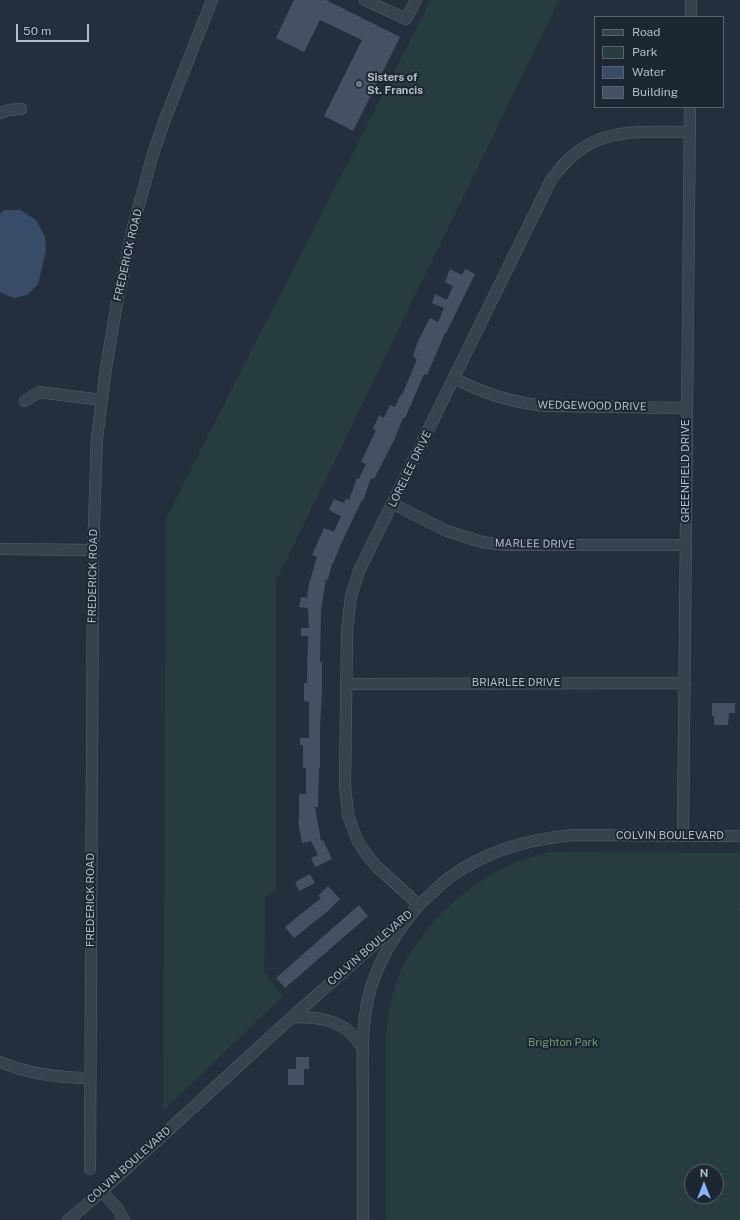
<!DOCTYPE html>
<style>
body{margin:0}
#map{position:relative;width:740px;height:1220px;overflow:hidden;background:#242f3e;font-family:"Public Sans",sans-serif}
canvas{display:block}
.legend{position:absolute;left:594px;top:16px;width:130px;height:92px;box-sizing:border-box;background:#1d2633;border:1px solid #59626f;margin:0;padding:5px 7px;list-style:none;font-size:12px;color:#b4bcc9}
.legend li{display:flex;align-items:center;gap:8px;height:20px}
.legend b{width:20px;border:1px solid #59626f}
.north{position:absolute;left:684px;top:1164px;width:40px;height:40px;box-sizing:border-box;background:#1d2633;border:1px solid #59626f;border-radius:50%;rotate:0deg;font-size:11px;font-weight:700;line-height:16px;text-align:center;color:#b4bcc9}
.north::after{content:'';display:block;margin:auto;width:14px;height:18px;background:#8ab4f8;clip-path:polygon(50% 0,100% 100%,50% 72%,0 100%)}
.scale{position:absolute;left:16px;top:24px;width:73px;height:18px;box-sizing:border-box;border:2px solid #b4bcc9;border-top:0;padding-left:5px;font-size:12px;line-height:14px;white-space:nowrap;color:#b4bcc9;-webkit-text-stroke:3px #1d2633;paint-order:stroke}
</style>
<div id="map">
<canvas width="740" height="1220"></canvas>
<ul class="legend">
<li><b style="height:5px;background:#38414e"></b>Road</li>
<li><b style="height:11px;background:#263c3f"></b>Park</li>
<li><b style="height:11px;background:#394c67"></b>Water</li>
<li><b style="height:11px;background:#455162"></b>Building</li>
</ul>
<div class="north">N</div>
<div class="scale">50 m</div>
</div>
<script>
const ctx = document.querySelector('canvas').getContext('2d');
ctx.lineJoin = 'round';
function fill(path, color) {
  ctx.fillStyle = color;
  ctx.fill(path, 'evenodd');
}
function stroke(path, color, width, dash) {
  ctx.strokeStyle = color;
  ctx.lineWidth = width;
  ctx.lineCap = dash ? 'butt' : 'round';
  ctx.setLineDash(dash || []);
  ctx.stroke(path);
}
function write(font, color, halo, rows, align = 'center') {
  ctx.font = font + ' "Public Sans",sans-serif';
  ctx.lineWidth = 4;
  ctx.setLineDash([]);
  ctx.textBaseline = 'middle';
  ctx.strokeStyle = halo;
  ctx.fillStyle = color;
  for (const [text, x, y, turn = 0] of rows) {
    ctx.save();
    ctx.translate(x, y);
    ctx.rotate((+turn || 0) * Math.PI / 180);
    ctx.textAlign = isNaN(turn) ? turn : align;
    if (halo) ctx.strokeText(text, 0, 0);
    ctx.fillText(text, 0, 0);
    ctx.restore();
  }
}
fill(new Path2D(`
 M431 0H559L276 581V890L265 897 264 972 283 996 163 1111 166 518Z
 M551 852 740 853V1220H386V1035C388 1017 391 998 397 981 416 929 468 881 519 861 529 857 541 855 551 852ZM692 1172H716V1196H692Z`), '#263c3f');
fill(new Path2D(`
 M4 210H20L36 220 45 237 46 251 38 284 27 295 14 298 0 292V214Z`), '#394c67');
fill(new Path2D(`
 M294 0H326L400 37 353 131 324 116 362 40 320 20 304 52 276 38Z
 M450 269 462 275 465 269 475 274 446 333H445L427 375 424 374 405 418H403L395 438 374 479 371 478 363 501 362 500 340 546 333 564 332 563 328 580 326 579 321 611 320 662H322V689L320 728V768H319L318 807H315L321 841 323 840 332 859 315 867 311 858 318 855 311 841 302 843 298 821H299V794H306V768H303V745H300V738H309V702L304 701V683H307L308 636H301V628H309L308 608 299 607 301 597 307 598 309 584 317 557 312 555 324 528 334 532 341 516 329 510 334 499 344 503 346 498 349 500 357 478 359 479 366 464 361 462 376 430 373 429 379 415 384 418 390 405 395 407 401 394 402 395 417 359 413 357 417 344 425 327 430 318 438 322 444 308 432 303 435 294 447 300 453 286 445 282Z
 M712 703H735V713H729L728 725H714V716H712Z
 M310 874 315 883 299 891 295 882Z
 M328 886 340 899 328 911 294 938 285 927 321 898 318 896Z
 M359 905 368 916 285 988 276 978Z
 M296 1057H309V1069H304V1085H288V1069H296Z`), '#455162');
const minor = new Path2D(`
 M365 0 406 19 416 0
 M691 17V0
 M0 113 9 110 21 109
 M454 378C484 394 513 403 547 406L687 408
 M25 401 39 392 102 400
 M393 504 447 531 482 542 506 545H686
 M0 549 93 550
 M347 684 685 683
 M683 836 690 107
 M414 909C426 899 437 887 450 877 487 850 529 839 573 835L740 836
 M292 1017C311 1017 330 1018 346 1029 352 1034 358 1042 363 1048
 M0 1062C29 1074 58 1078 90 1078
 M90 1169 93 550 97 438 106 368 117 303 133 227 153 154 165 119 212 0
 M102 1191 118 1209 124 1220
 M68 1220 92 1200 292 1017 401 921
 M363 1220C363 1181 363 1143 363 1104 363 1075 361 1045 365 1016 370 974 392 936 419 905L376 866 367 855 358 842 348 815 345 786 347 630 351 596 359 571 551 180C590 125 630 132 690 132`);
stroke(minor, '#565f6c', 12);
stroke(new Path2D(`
 M739 910 740 909`), '#44595c', 1.5, [3, 3]);
stroke(minor, '#38414e', 11);
for (const [x, y, r, color] of [
 [359,84,4,"#6b7280"]
]) {
  const dot = new Path2D();
  dot.arc(x, y, r, 0, 2 * Math.PI);
  ctx.fillStyle = color;
  ctx.fill(dot);
  stroke(dot, '#1d2633', 1.5);
}
write('bold 11px', '#b4bcc9', '#1d2633', [
 ["Sisters of",367,78],
 ["St. Francis",367,91]
], 'left');
write('11px', '#b4bcc9', '#1d2633', [
 ["FREDERICK ROAD",128,255,-77],
 ["WEDGEWOOD DRIVE",592,406,1],
 ["LORELEE DRIVE",410,469,-64],
 ["GREENFIELD DRIVE",686,471,-90],
 ["MARLEE DRIVE",535,544,1],
 ["FREDERICK ROAD",93,576,-89],
 ["BRIARLEE DRIVE",516,683],
 ["COLVIN BOULEVARD",670,836],
 ["FREDERICK ROAD",91,900,-90],
 ["COLVIN BOULEVARD",370,948,-41],
 ["COLVIN BOULEVARD",129,1165,-42]
]);
write('11px', '#6b9a76', '#1d2633', [
 ["Brighton Park",563,1043]
]);
</script>
